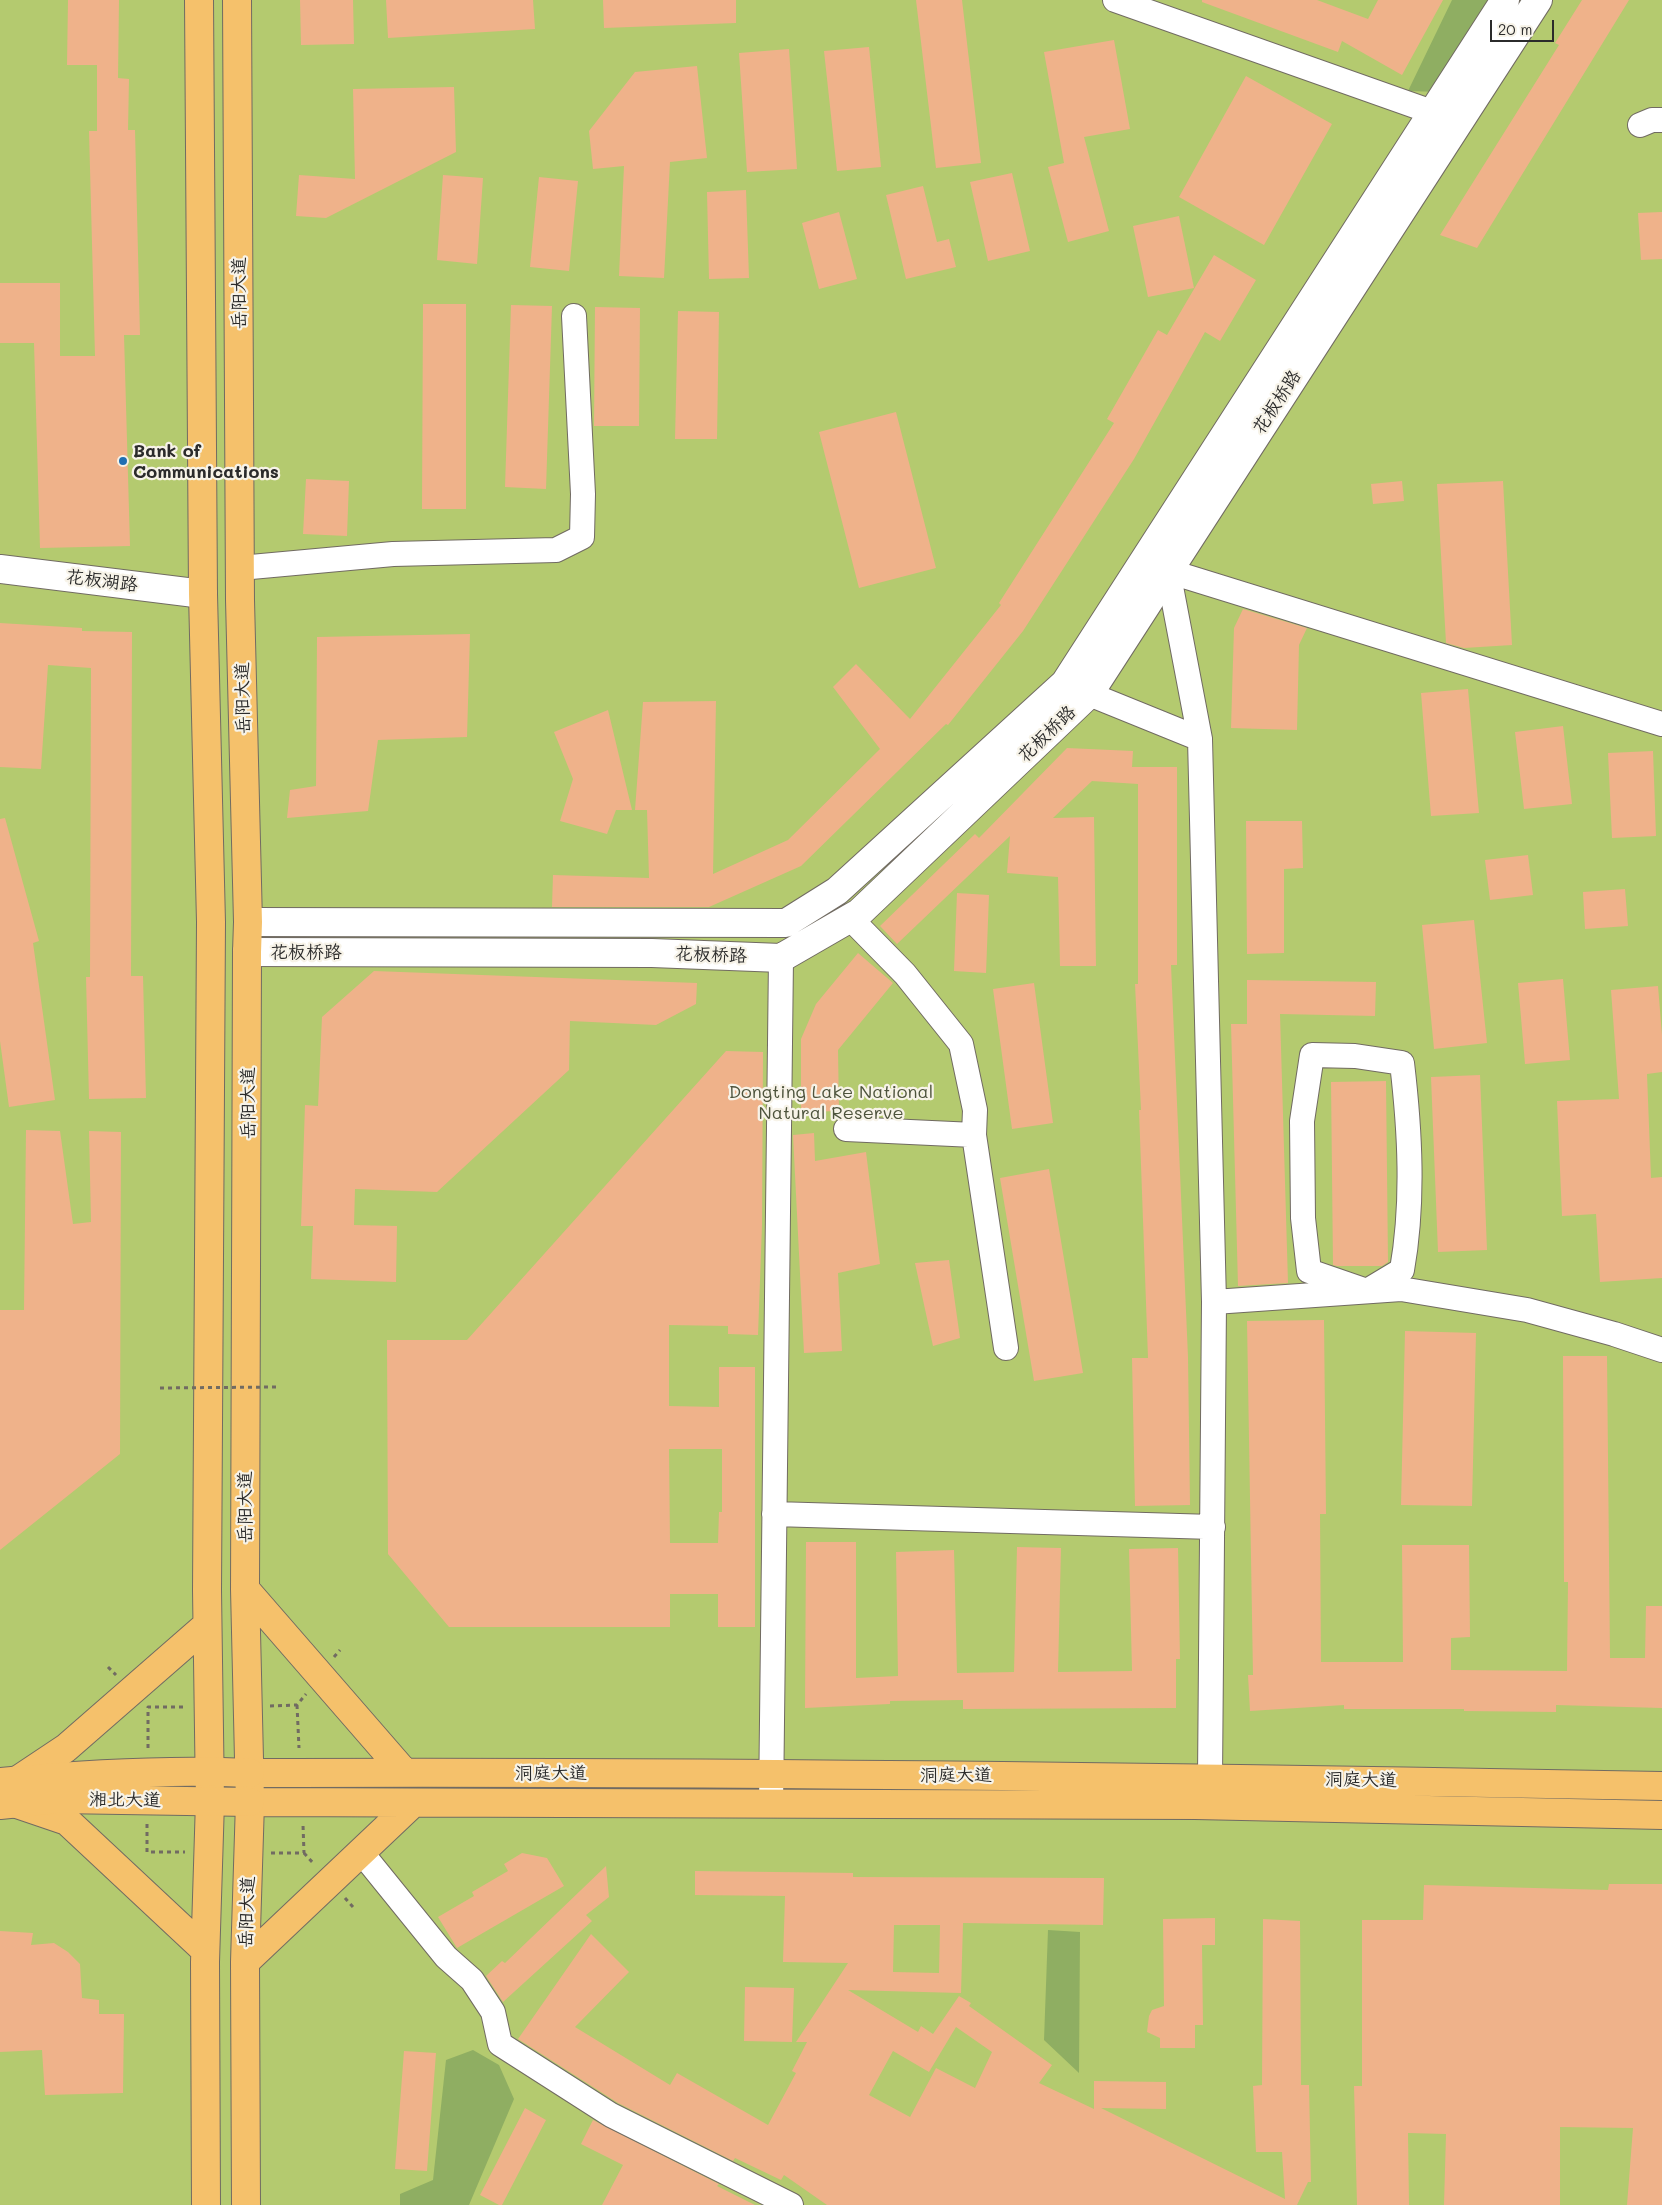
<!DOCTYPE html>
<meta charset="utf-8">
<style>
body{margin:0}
#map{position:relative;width:1662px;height:2205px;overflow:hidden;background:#f4e1c7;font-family:Mali,sans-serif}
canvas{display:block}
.scale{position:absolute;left:1490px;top:20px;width:64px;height:22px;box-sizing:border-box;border:2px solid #2b2b2b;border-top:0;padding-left:6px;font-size:15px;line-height:18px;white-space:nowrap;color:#2b2b2b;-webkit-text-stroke:4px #f7f3e8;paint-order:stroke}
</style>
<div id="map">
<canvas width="1662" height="2205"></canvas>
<div class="scale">20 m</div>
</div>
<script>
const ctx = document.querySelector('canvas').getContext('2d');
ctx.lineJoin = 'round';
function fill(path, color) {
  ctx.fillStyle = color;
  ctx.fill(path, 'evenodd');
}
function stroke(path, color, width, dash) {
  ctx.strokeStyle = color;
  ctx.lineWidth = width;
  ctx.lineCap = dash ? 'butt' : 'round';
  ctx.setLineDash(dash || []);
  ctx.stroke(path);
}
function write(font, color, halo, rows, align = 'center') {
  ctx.font = font + ' Mali,"LXGW WenKai TC",sans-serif';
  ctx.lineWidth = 4.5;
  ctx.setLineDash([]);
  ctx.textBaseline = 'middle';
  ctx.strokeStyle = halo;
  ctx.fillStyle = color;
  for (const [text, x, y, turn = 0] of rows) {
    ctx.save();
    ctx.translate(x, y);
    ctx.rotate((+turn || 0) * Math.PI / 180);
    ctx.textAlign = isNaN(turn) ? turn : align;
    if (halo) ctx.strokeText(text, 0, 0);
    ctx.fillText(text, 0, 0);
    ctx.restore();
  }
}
fill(new Path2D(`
 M0 0H1662V2205H0Z`), '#b4ca6f');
fill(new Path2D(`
 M1452 0H1501L1441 92 1408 91Z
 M1048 1930 1080 1932 1079 2073 1044 2040Z
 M473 2050 499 2065 514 2099 469 2205H400V2194L433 2180 446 2060Z`), '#8fae62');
fill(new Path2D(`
 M68 0H119L118 78 129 79 128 130H135L140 335H124L130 546 40 548 34 343H0V283H60V356H95L89 131H97V65H67Z
 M300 0H353L354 44 301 45Z
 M386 0H533L535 29 388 38Z
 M603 0H736V23L604 28Z
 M916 0H962L981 163 936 168Z
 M1202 0H1317L1368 19 1378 0H1443L1402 75 1342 41 1338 52 1202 2Z
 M1582 0H1629L1477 248 1440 235 1559 45 1555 43Z
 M1114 40 1130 129 1084 137 1109 231 1068 242 1048 167 1064 163 1044 52Z
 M869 47 881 167 837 171 824 51Z
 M789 49 797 169 747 172 739 53Z
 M697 66 707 158 670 162 664 278 619 276 624 166 593 169 589 131 635 72Z
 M1246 76 1332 124 1264 245 1179 197Z
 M454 87 456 152 326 218 296 216 299 175 355 179 353 89Z
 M1012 173 1030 251 988 261 970 182Z
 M443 175 483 178 477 264 437 260Z
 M539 177 578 181 569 271 530 267Z
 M923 186 937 242 949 239 956 267 906 279 886 195Z
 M746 190 749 278 709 279 707 192Z
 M839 212 857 279 819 289 802 223Z
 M1662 212V259L1641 260 1638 213Z
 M1179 216 1194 288 1148 297 1133 226Z
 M1214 255 1256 280 1220 341 1205 332 1134 459 1023 631 948 725 946 724 801 866 709 907H552L553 875 649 878 647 810H635L643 702 716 701 713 874 788 840 880 749 833 687 856 664 910 719 1001 605 999 603 1114 423 1107 419 1158 330 1167 335Z
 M423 304H466V509H422Z
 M511 305 552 306 546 489 505 487Z
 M595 307 640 308 639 426H594Z
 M678 311 719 312 717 439H675Z
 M896 412 936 568 859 588 819 432Z
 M306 479 349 481 347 536 303 534Z
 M1402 481 1404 501 1373 504 1371 484Z
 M1503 481 1512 645 1464 648 1446 643 1437 484Z
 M1243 609 1307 628 1299 645 1297 730 1231 728 1234 628Z
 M0 623 82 628V631L132 632 131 976H143L146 1098 89 1099 86 977H90L91 668 48 665 41 769 0 767Z
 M470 634 467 737 378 740 368 811 287 818 290 790 316 786 317 637Z
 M1468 689 1479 813 1431 816 1421 693Z
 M608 710 632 810H616L607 834 560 821 573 779 554 732Z
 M1563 726 1572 804 1524 809 1515 732Z
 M1067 748 1133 751 1132 767H1177V965H1171L1188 1357 1190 1505 1135 1506 1132 1358H1148L1139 1110H1141L1135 984H1138V784L1092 781 1053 818 1094 817 1096 966H1060L1058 877 1007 873 1010 836 897 944 880 926 975 834 979 838Z
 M1653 751 1656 836 1612 838 1608 753Z
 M5 818 39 941 33 943 55 1100 9 1107 0 1041V819Z
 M1246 821H1302L1303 868 1284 869V953L1247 954Z
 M1528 855 1533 895 1490 900 1485 860Z
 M1625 889 1628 926 1585 929 1583 892Z
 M957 893 989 895 986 973 954 971Z
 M1474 920 1487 1043 1434 1049 1422 925Z
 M858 953 893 983 838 1050 839 1111 801 1112V1039L816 1004Z
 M374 971 697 983 696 1004 656 1025 570 1021 569 1070 437 1192 355 1189 354 1225 397 1226 396 1282 311 1279 313 1226H301L305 1105 318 1106 322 1017Z
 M1563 979 1570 1060 1525 1064 1518 983Z
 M1247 980 1376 982 1375 1016 1280 1014 1288 1283 1238 1286 1231 1024H1247Z
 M1034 983 1053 1123 1012 1129 993 989Z
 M1658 986 1662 1035V1072L1647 1074 1651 1178 1662 1177V1278L1600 1282 1596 1214 1562 1216 1557 1101 1619 1099 1611 990Z
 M726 1051 763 1052 762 1225 758 1335 728 1334V1326L669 1325V1406L719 1407V1367H755V1627H718V1594H670V1627H449L388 1554 387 1340H467ZM669 1449H722V1512H719L718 1543H670Z
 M1480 1075 1487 1250 1438 1252 1431 1077Z
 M1386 1081 1388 1262 1382 1266H1337L1333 1265 1331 1082Z
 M26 1130 60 1131 73 1224 91 1222 89 1131 121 1132 120 1454 0 1550V1310H24Z
 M814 1133 815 1161 866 1152 880 1264 838 1273 842 1351 804 1353 793 1135Z
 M1049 1169 1083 1373 1034 1381 1000 1178Z
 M949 1260 960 1338 933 1346 915 1263Z
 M1324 1320 1326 1514H1320L1321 1662H1403L1402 1545H1469L1470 1637 1451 1638V1670L1567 1671 1568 1582H1564L1563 1356H1607L1610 1658H1645L1646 1606H1662V1708L1556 1705V1712L1464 1711V1709H1344V1705L1250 1711 1248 1675H1253L1247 1321Z
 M1405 1331 1476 1333 1472 1506 1401 1505Z
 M806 1542H856V1678L898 1676 896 1552 954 1550 957 1673 1014 1672 1017 1547 1061 1548 1058 1672 1132 1671 1129 1549 1178 1548 1180 1659H1176V1708L963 1709V1700L890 1701V1704L805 1708Z
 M522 1853 547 1858 564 1886 457 1948 438 1917 474 1896 472 1892 508 1871 504 1864Z
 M606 1866 609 1897 586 1915 592 1921 503 2002 486 1976 502 1961 505 1963Z
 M695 1871 853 1873V1877L1104 1878 1103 1925 963 1923 961 1993 848 1990 918 2032 921 2026 933 2034 959 1996 971 2003 969 2006 1052 2065 1039 2083 1094 2109V2081L1166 2082V2109L1101 2108 1285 2199 1282 2152H1256L1253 2086 1262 2085 1263 1919 1300 1921 1301 2085H1309L1311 2182H1308L1297 2205H827L784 2175 781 2180 735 2158 733 2161 618 2103 518 2039 591 1934 629 1972 575 2027 670 2085 677 2073 768 2125 796 2073 792 2071 807 2042H796L848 1963 783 1962 785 1896 695 1895ZM894 1925H940L939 1973 893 1972ZM956 2027 992 2052 975 2088 936 2068 910 2117 869 2095 893 2051 929 2072Z
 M1609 1884H1662V2205H1627L1633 2128 1560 2127V2205H1444L1446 2134 1408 2133 1409 2205H1357L1354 2086H1362V1920H1423L1424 1885 1608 1890Z
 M1215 1918V1945H1202L1203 2025H1195V2048H1160V2038L1147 2032 1149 2016 1152 2010 1164 2006 1163 1919Z
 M0 1931 33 1933 31 1945 54 1943 68 1952 80 1964 82 1998 99 2000V2014H124L123 2093 45 2095 42 2050 0 2052Z
 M745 1987 794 1988 792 2042 744 2041Z
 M404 2051 436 2053 427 2171 395 2169Z
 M525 2108 546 2120 502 2205H499L480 2195Z
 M593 2120 719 2184 717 2186 755 2205H602L623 2165 581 2144Z`), '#efb28a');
const minor = new Path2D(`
 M1115 0 1432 112
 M1640 125 1652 120H1662
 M240 568 393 554 556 550 582 537 583 494 574 316
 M1089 694 1200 739
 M850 918 905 974 961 1044 975 1110 974 1135 1006 1348
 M1312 1055 1355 1056 1402 1063C1410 1131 1414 1202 1402 1270L1367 1291 1309 1271 1303 1218 1302 1121Z
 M846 1129 974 1135
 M1214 1302 1401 1289 1527 1310 1614 1334 1662 1350
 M774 1514 1213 1527
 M1210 1777 1214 1302 1200 739 1168 571 1662 724
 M771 1805 781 958
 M361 1852 446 1957 472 1980 493 2012 500 2044 611 2115 791 2205`);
const tertiary = new Path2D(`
 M0 569 203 594
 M248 922 786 923 837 891 1065 683 1505 0
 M247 952 652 953 781 958 859 913 1089 694 1538 0`);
const primary = new Path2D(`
 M199 0 203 594 211 922 207 1590 210 1801 205 1962 206 2205
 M237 0 240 600 248 922 247 952 245 1589 250 1802 245 1962 246 2205
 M245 1589 404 1772
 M250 1773C721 1771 1191 1777 1662 1786
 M18 1780 66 1748 207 1625
 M250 1802 1195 1805 1662 1815
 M14 1803 67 1821 205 1950
 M245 1962 413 1803`);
const trunk = new Path2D(`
 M0 1782C83 1774 167 1769 250 1773
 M0 1805 58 1799 250 1802`);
stroke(minor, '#716b62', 26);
stroke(tertiary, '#716b62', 30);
stroke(primary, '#716b62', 30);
stroke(trunk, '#716b62', 30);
stroke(new Path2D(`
 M334 1657 340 1650
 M108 1667 116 1675
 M297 1705 299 1748
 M270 1706 297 1705 306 1694
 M148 1748V1707H186
 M147 1824V1852H185
 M271 1853H304L303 1825
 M304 1853 314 1864
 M345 1898 353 1907`), '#716b62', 3, [4, 4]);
stroke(minor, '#fff', 24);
stroke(tertiary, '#fff', 28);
stroke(primary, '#f5c16b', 28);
stroke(trunk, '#f5c16b', 28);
stroke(new Path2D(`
 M160 1388 276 1387`), '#716b62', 3, [4, 4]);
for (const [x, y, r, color] of [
 [123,461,5,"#1f6fb2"]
]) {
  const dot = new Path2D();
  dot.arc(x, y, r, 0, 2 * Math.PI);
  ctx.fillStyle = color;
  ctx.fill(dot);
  stroke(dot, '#f7f3e8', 2);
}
write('18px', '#2b2b2b', '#f7f3e8', [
 ["岳阳大道",239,293,-90],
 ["花板桥路",1277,402,-57],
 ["花板湖路",102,581,7],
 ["岳阳大道",243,698,-91],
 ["花板桥路",1047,734,-44],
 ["花板桥路",306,952],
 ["花板桥路",711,955,2],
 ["岳阳大道",248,1103,-90],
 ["岳阳大道",245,1507,-90],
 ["洞庭大道",551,1773],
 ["洞庭大道",956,1775],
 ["洞庭大道",1361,1780,1],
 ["湘北大道",125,1800,1],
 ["岳阳大道",247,1912,-88]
]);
write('bold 18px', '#2b2b2b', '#f7f3e8', [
 ["Bank of",133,451],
 ["Communications",133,472]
], 'left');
write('18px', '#4d533c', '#f7f3e8', [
 ["Dongting Lake National",831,1092],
 ["Natural Reserve",831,1113]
]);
</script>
